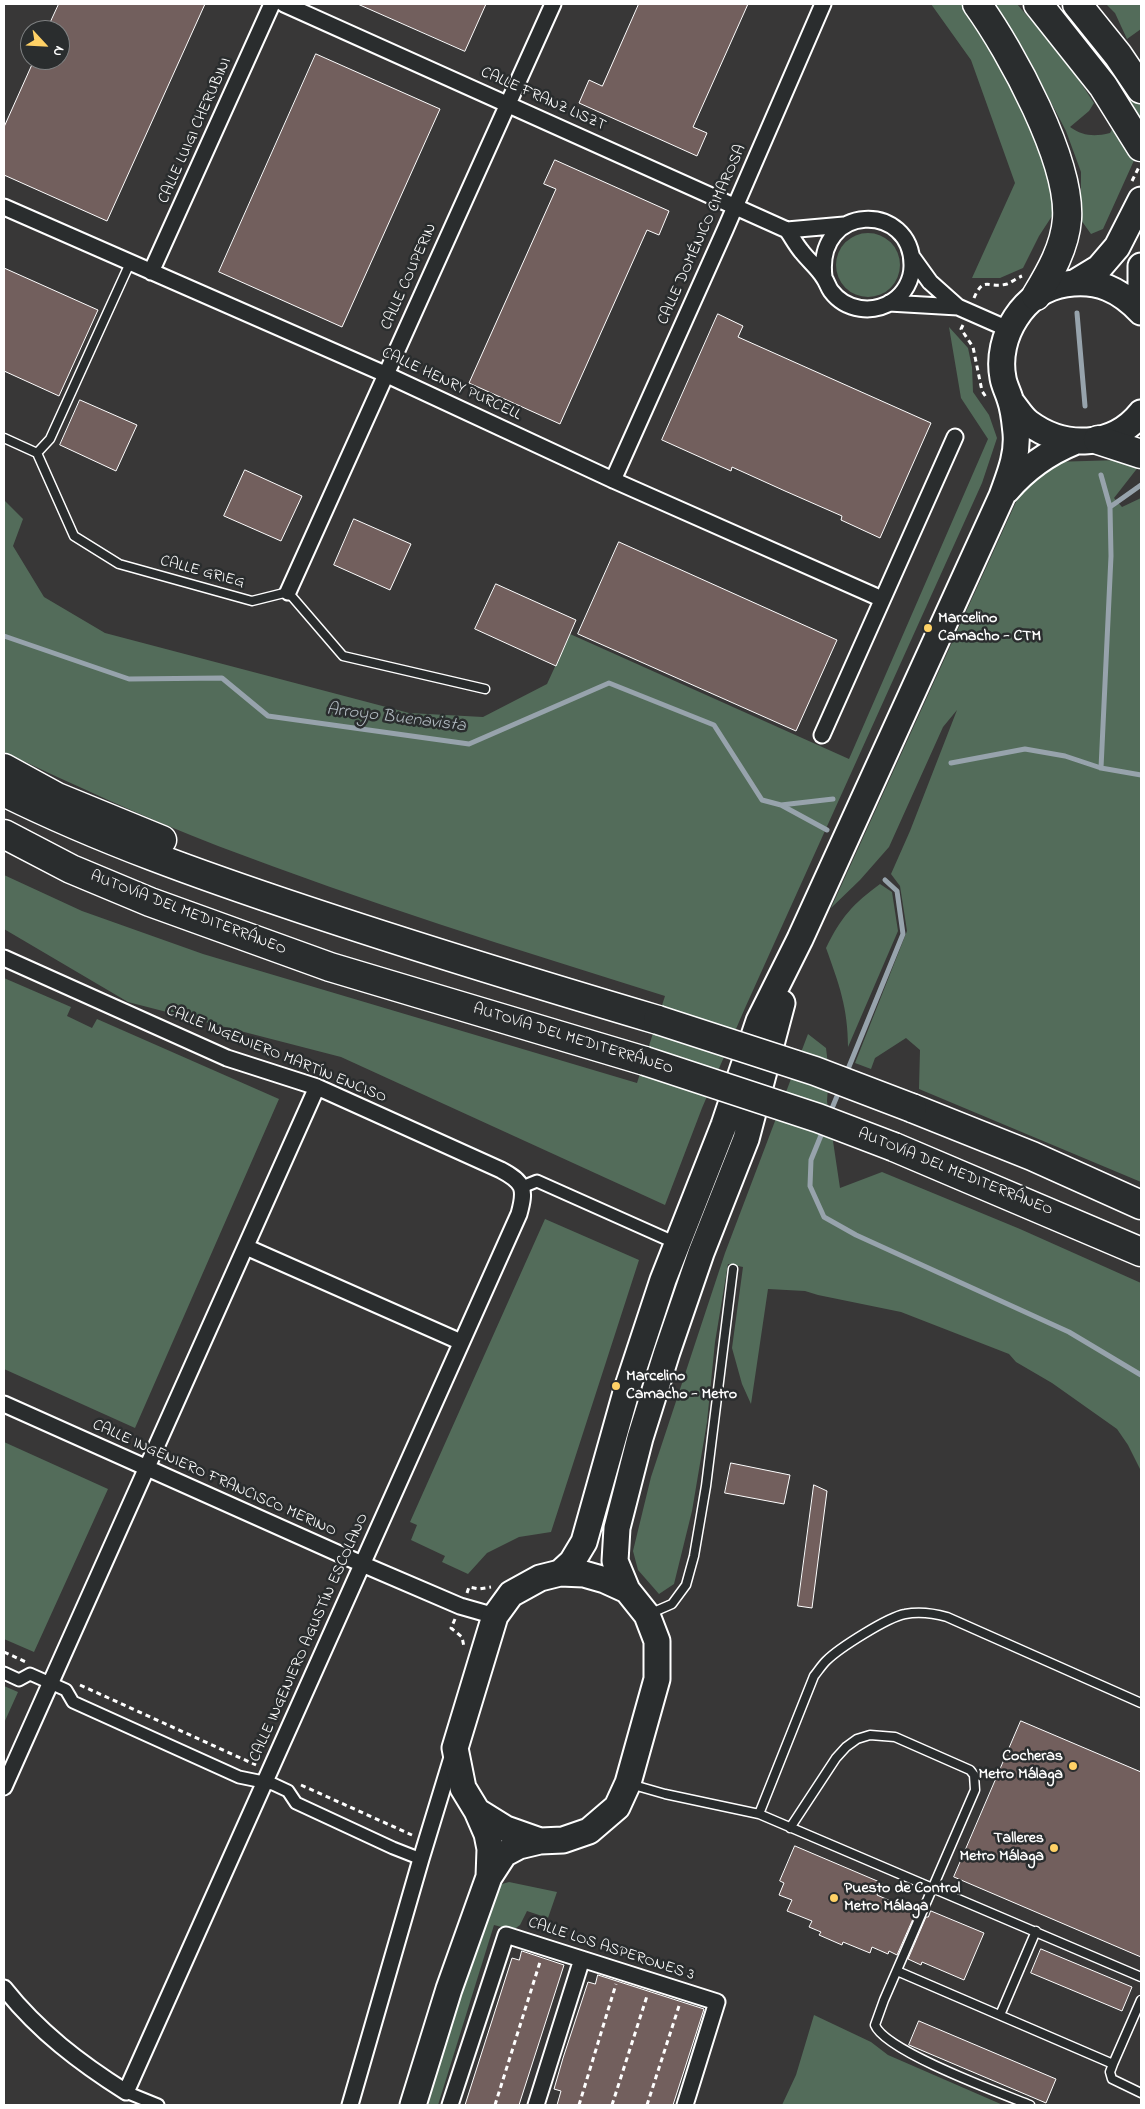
<!DOCTYPE html>
<meta charset="utf-8">
<style>
body{margin:0}
#map{position:relative;width:1145px;height:2109px;overflow:hidden;background:#383737;font-family:"Indie Flower",sans-serif}
canvas{display:block}
.frame{position:absolute;inset:0;border:5px solid #fff;pointer-events:none}
.north{position:absolute;left:20px;top:20px;width:50px;height:50px;box-sizing:border-box;background:#2a2d2e;border:1px solid #7f8182;border-radius:50%;rotate:115deg;font-size:14px;font-weight:700;line-height:20px;text-align:center;color:#fff}
.north::after{content:'';display:block;margin:auto;width:18px;height:22px;background:#ffd166;clip-path:polygon(50% 0,100% 100%,50% 72%,0 100%)}
</style>
<div id="map">
<canvas width="1145" height="2109"></canvas>
<div class="frame"></div>
<div class="north">N</div>
</div>
<script>
const ctx = document.querySelector('canvas').getContext('2d');
ctx.lineJoin = 'round';
function fill(path, color) {
  ctx.fillStyle = color;
  ctx.fill(path, 'evenodd');
}
function stroke(path, color, width, dash) {
  ctx.strokeStyle = color;
  ctx.lineWidth = width;
  ctx.lineCap = dash ? 'butt' : 'round';
  ctx.setLineDash(dash || []);
  ctx.stroke(path);
}
function write(font, color, halo, rows, align = 'center') {
  ctx.font = font + ' "Indie Flower",sans-serif';
  ctx.lineWidth = 5;
  ctx.setLineDash([]);
  ctx.textBaseline = 'middle';
  ctx.strokeStyle = halo;
  ctx.fillStyle = color;
  for (const [text, x, y, turn = 0] of rows) {
    ctx.save();
    ctx.translate(x, y);
    ctx.rotate((+turn || 0) * Math.PI / 180);
    ctx.textAlign = isNaN(turn) ? turn : align;
    if (halo) ctx.strokeText(text, 0, 0);
    ctx.fillText(text, 0, 0);
    ctx.restore();
  }
}
fill(new Path2D(`
 M931 4H961L982 32 1018 94 1051 183 1054 213 1039 236 1023 268 1000 278H972L1015 183 971 60Z
 M992 4H1017L1067 62 1094 103 1089 111 1070 127C1083 136 1094 137 1110 133L1141 74V145L1103 229 1091 234 1081 220V172L1066 131 1022 47Z
 M1106 4H1141V29L1127 39 1115 13Z
 M836 265a32 32 0 1 1 64 0a32 32 0 1 1-64 0Z
 M949 327 968 348 972 367 973 392 989 415 997 438 982 483 745 1008 702 1108 665 1205 341 1057 128 1002 4 929V875L82 911 203 954 637 1083 665 996C515 949 365 902 218 846 146 818 74 785 4 752V500L23 519 13 546 44 597 105 633 409 713 483 717 547 684 570 634 849 759 988 439 961 398Z
 M1120 460 1139 466 1114 498 1122 507 1141 498V1182L919 1089 920 1050 906 1038 875 1058 871 1069 855 1063 907 931 900 886 891 874 910 831 957 710 943 727 889 847 860 880 831 908 1021 491 1052 462Z
 M880 884 892 892 898 931 848 1047C848 1008 839 984 826 948 841 917 853 904 880 884Z
 M4 978 71 1007 67 1016 92 1028 97 1019 279 1099 135 1428 4 1369Z
 M808 1034 826 1048 829 1073 827 1101 840 1188 882 1172 1020 1229 1141 1283V1471L1128 1445 1117 1429 1052 1383 1016 1362 1009 1354 901 1312 818 1295 805 1291 768 1289 751 1404 742 1384 732 1348 743 1267 728 1264 715 1342 707 1422 692 1511 674 1584 659 1594 638 1570 633 1551 651 1477 725 1253Z
 M545 1219 639 1260 551 1532 519 1537 487 1553 468 1574 442 1562 445 1556 411 1540 417 1525 410 1522Z
 M4 1442 108 1489 34 1652 4 1639Z
 M4 1686 18 1692 4 1723Z
 M509 1882 557 1892 548 1918 527 1911 520 1925 513 1930 494 1925 438 2105H424L495 1886Z
 M814 2015 871 2042 888 2055 1003 2105H782L796 2075Z`), '#536c5a');
stroke(new Path2D(`
 M1077 313 1085 406
 M1101 475 1110 507 1111 556 1101 768
 M1110 507 1141 485
 M4 636 129 679 222 678 268 716 469 744 609 683 714 725 762 800 781 805 833 799
 M951 763 1025 749 1065 756 1101 768 1141 775
 M781 805 827 830
 M846 1074 903 934 897 891 885 880
 M830 1113 840 1089
 M824 1128 811 1160 810 1186 824 1217 856 1235 1069 1332 1141 1375`), '#97a3ac', 5);
const building = new Path2D(`
 M59 4H205L107 221 4 175V127L34 60H60V30H47Z
 M358 4H486L465 51Z
 M639 4H748L693 127 707 133 697 156 579 103 589 80 602 86Z
 M316 54 440 109 342 327 219 272Z
 M555 160 669 211 659 235 647 230 560 424 469 383 556 189 544 184Z
 M4 268 98 310 59 396 4 371Z
 M718 314 743 326 738 337 931 423 880 538 841 520 842 516 785 491 732 467 731 471 662 440Z
 M80 400 137 425 116 471 60 445Z
 M245 470 302 496 281 541 224 516Z
 M354 519 411 544 390 590 334 565Z
 M619 542 837 640 796 731 578 634Z
 M496 584 576 620 556 666 475 629Z
 M731 1463 790 1475 784 1504 725 1493Z
 M814 1485 827 1491 812 1608 798 1606Z
 M1021 1721 1141 1772V1957L954 1877Z
 M795 1846 882 1883 877 1895 916 1912 897 1955 889 1951 888 1954 872 1947 870 1953 843 1942 842 1945 819 1935 821 1932 809 1927 812 1921 787 1911 792 1900 779 1895 784 1883 780 1881Z
 M931 1911 984 1933 964 1980 922 1962 921 1965 908 1959 926 1917H928Z
 M1041 1949 1132 1987 1122 2011 1031 1973Z
 M522 1951 564 1965 519 2105H465L512 1958 519 1960Z
 M598 1975 704 2009 673 2105H557L561 2091 554 2089 563 2058 588 1982 595 1984Z
 M919 2021 1056 2079 1046 2103 909 2045Z`);
fill(building, '#725f5d');
stroke(building, '#fff', 1);
const service = new Path2D(`
 M4 438 37 453 74 536 119 564 252 601 288 592 343 656 485 689
 M37 453 50 439 130 263
 M649 1614 672 1604 686 1585 694 1556 706 1486 733 1269
 M630 1784 665 1794 759 1814 1141 1977
 M759 1814 814 1676C818 1671 822 1665 826 1661 839 1648 888 1617 905 1614 920 1611 933 1613 947 1617L1141 1703
 M790 1828 836 1758 846 1747 857 1739 870 1735 895 1737 970 1770 974 1775 975 1790 884 2000 875 2025C885 2051 1000 2093 1030 2105
 M897 1971 1113 2064 1110 2072 1112 2079 1141 2093
 M1000 2015 1036 1931
 M1113 2064 1141 2000`);
const pedestrian = new Path2D(`
 M522 1187 537 1181 676 1243
 M4 1673 19 1680 30 1674 66 1690 73 1702 239 1777 273 1784 288 1791 296 1803 393 1848 421 1859
 M126 2092 158 2105`);
const minor = new Path2D(`
 M284 4 787 230 844 225
 M4 207 385 374 613 480 882 599
 M787 230C792 237 796 245 802 252 809 261 818 268 824 278 827 282 828 287 831 291 846 311 873 314 893 301 904 294 912 280 912 266 913 202 815 202 824 277
 M912 257 930 282 958 307
 M151 272 272 4
 M889 303 958 307 1008 329
 M613 480 725 230 823 4
 M288 592 553 4
 M822 735 955 437
 M4 958 227 1058 317 1087 501 1170C524 1182 526 1189 519 1214L126 2092C80 2063 38 2031 4 1988
 M246 1247 461 1342
 M4 1404 362 1564 460 1606 495 1616
 M4 1787 317 1087
 M350 2105 421 1859 453 1754
 M450 2105 506 1935 717 2002 685 2105
 M536 2105 582 1959`);
const primary = new Path2D(`
 M1141 266V290
 M1076 282 1099 268 1117 247 1141 200
 M1011 402C1017 409 1022 418 1029 423 1064 449 1113 448 1141 413
 M1007 490C1026 468 1047 453 1074 442
 M560 1573 572 1562 584 1542 627 1389 663 1280 724 1125 759 1021 800 939 1002 496C1009 476 1018 456 1016 433 1015 423 1014 410 1010 399 1008 392 1004 385 1003 378 995 337 1024 290 1066 284 1098 279 1120 290 1141 312
 M477 1811 506 1829 540 1841
 M489 1877 490 1849 487 1834 477 1811 463 1788 455 1748 495 1616 511 1594 540 1578 560 1573 584 1574 605 1580 627 1590
 M413 2105 449 1989 489 1877 504 1854 519 1846 540 1841 563 1840 589 1831 617 1807 628 1783 657 1679V1641L647 1615 627 1590 615 1561 617 1528 640 1438 667 1352 701 1253 746 1139 782 1003`);
const motorway = new Path2D(`
 M977 4C1011 51 1071 161 1067 219 1065 247 1050 273 1036 296
 M1038 4 1103 86 1141 147
 M1077 4 1118 55 1141 89
 M1098 440 1141 454
 M4 768 57 797 162 840
 M4 792C101 840 203 876 305 910 422 949 540 985 658 1020
 M4 834 71 869 150 902 330 967 645 1061
 M912 1108 1032 1156 1141 1205
 M894 1147 1141 1252`);
stroke(service, '#fff', 11);
stroke(pedestrian, '#fff', 15);
stroke(minor, '#fff', 19);
stroke(primary, '#fff', 29);
stroke(motorway, '#fff', 31);
stroke(new Path2D(`
 M1132 181 1139 167
 M974 298C984 275 988 289 1007 284 1012 282 1017 278 1022 276
 M963 325 961 329 973 347 982 391 986 397
 M467 1593 469 1587 479 1589 491 1587
 M455 1619 451 1628 462 1637 464 1647
 M4 1652 26 1662
 M80 1685 256 1765
 M301 1785 412 1835
 M495 2105 540 1962
 M579 2105 616 1984
 M612 2105 647 1996
 M647 2105 679 2006`), '#fff', 3, [5, 4]);
stroke(service, '#2a2d2e', 8);
stroke(pedestrian, '#2a2d2e', 11);
stroke(minor, '#2a2d2e', 15);
stroke(primary, '#2a2d2e', 25);
stroke(motorway, '#2a2d2e', 28);
const motorwayBridge = new Path2D(`
 M658 1020 815 1071 912 1108
 M645 1061 818 1118 894 1147`);
stroke(motorwayBridge, '#fff', 31, []);
stroke(motorwayBridge, '#2a2d2e', 28);
for (const [x, y, r, color] of [
 [928,628,5,"#ffd166"],
 [616,1386,5,"#ffd166"],
 [1073,1766,5,"#ffd166"],
 [1054,1848,5,"#ffd166"],
 [834,1898,5,"#ffd166"]
]) {
  const dot = new Path2D();
  dot.arc(x, y, r, 0, 2 * Math.PI);
  ctx.fillStyle = color;
  ctx.fill(dot);
  stroke(dot, '#2a2d2e', 2);
}
write('16px', '#fff', '#2a2d2e', [
 ["CALLE FRANZ LISZT",543,100,24],
 ["CALLE LUIGI CHERUBINI",196,131,-66],
 ["CALLE DOMÉNICO CIMAROSA",703,235,-66],
 ["CALLE COUPERIN",410,277,-66],
 ["CALLE HENRY PURCELL",451,385,25],
 ["CALLE GRIEG",202,573,15],
 ["AUTOVÍA DEL MEDITERRÁNEO",188,914,21],
 ["AUTOVÍA DEL MEDITERRÁNEO",573,1040,17],
 ["CALLE INGENIERO MARTÍN ENCISO",276,1055,22],
 ["AUTOVÍA DEL MEDITERRÁNEO",955,1173,22],
 ["CALLE INGENIERO FRANCISCO MERINO",214,1479,24],
 ["CALLE INGENIERO AGUSTÍN ESCOLANO",310,1638,-66],
 ["CALLE LOS ASPERONES 3",611,1950,18]
]);
write('bold 16px', '#fff', '#2a2d2e', [
 ["Marcelino",938,619],
 ["Camacho - CTM",938,637],
 ["Marcelino",626,1377],
 ["Camacho - Metro",626,1395],
 ["Cocheras",1063,1757,"right"],
 ["Metro Málaga",1063,1775,"right"],
 ["Talleres",1044,1839,"right"],
 ["Metro Málaga",1044,1857,"right"],
 ["Puesto de Control",844,1889],
 ["Metro Málaga",844,1907]
], 'left');
write('italic 18px', '#b1bac1', '#2a2d2e', [
 ["Arroyo Buenavista",396,719,7]
]);
</script>
